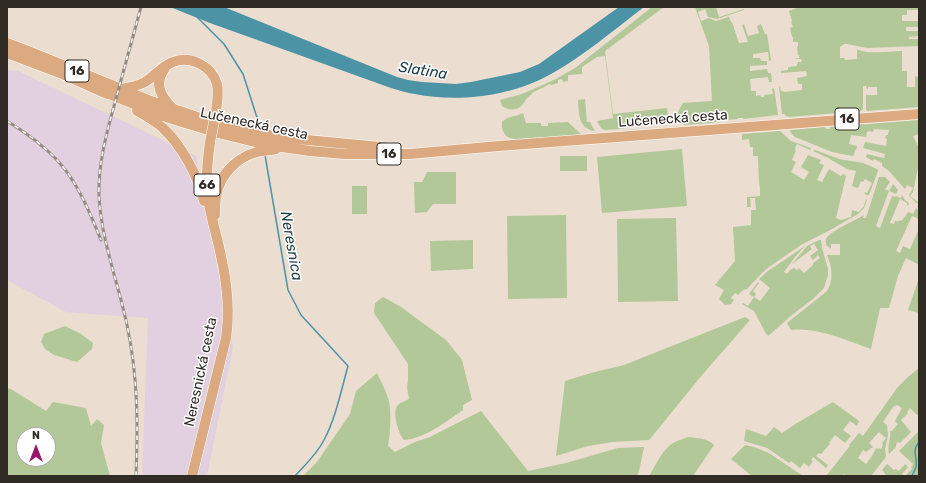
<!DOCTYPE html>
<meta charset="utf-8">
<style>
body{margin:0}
#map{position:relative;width:926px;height:483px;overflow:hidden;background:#ebddd0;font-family:Rubik,sans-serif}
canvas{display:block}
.frame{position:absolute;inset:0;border:8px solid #312b26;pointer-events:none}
.north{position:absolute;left:16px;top:427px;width:40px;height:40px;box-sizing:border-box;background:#fff;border:1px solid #adaaa8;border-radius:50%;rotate:0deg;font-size:11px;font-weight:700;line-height:16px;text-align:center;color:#312b26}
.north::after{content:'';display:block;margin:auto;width:14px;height:18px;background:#96156d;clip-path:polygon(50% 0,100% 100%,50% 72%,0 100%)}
</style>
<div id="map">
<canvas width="926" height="483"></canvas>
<div class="frame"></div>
<div class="north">N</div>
</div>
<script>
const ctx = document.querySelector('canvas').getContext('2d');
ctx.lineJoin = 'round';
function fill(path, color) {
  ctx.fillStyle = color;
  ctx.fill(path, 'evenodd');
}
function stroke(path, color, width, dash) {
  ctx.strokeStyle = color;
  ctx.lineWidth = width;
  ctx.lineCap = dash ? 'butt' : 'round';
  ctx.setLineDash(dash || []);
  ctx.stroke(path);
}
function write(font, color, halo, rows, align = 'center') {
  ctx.font = font + ' Rubik,sans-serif';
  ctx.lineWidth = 3;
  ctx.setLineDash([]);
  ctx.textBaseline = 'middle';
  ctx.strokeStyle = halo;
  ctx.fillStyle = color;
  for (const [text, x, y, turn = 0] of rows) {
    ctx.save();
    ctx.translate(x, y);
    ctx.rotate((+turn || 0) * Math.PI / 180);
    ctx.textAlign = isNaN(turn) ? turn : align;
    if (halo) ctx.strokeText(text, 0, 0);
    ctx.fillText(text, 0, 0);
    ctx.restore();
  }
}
fill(new Path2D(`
 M7 70 18 71 196 156 233 347 207 476H142L148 318 66 312 7 280Z`), '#e2cfdf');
fill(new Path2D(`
 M652 7H664L605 51 613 114 667 108 668 114 667 115 652 118 637 126 619 129 604 130 601 128 597 121 613 118 605 56 597 57 582 67V74L568 75V81L563 82 562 79 558 80V83L551 85 550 84 532 93V94C527 97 526 100 523 104 518 111 508 111 502 106L500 100 522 94 556 79 575 68Z
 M695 7H716L719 17 744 9V10L717 19 708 17 705 9 698 12 701 21 709 18 716 21 729 17 731 22H732L739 43 748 42 742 25 744 24 748 36 759 33 757 26 761 24 765 34H767L771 60 769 61 768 52 753 54V58H760L761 61H767V65L750 66V71L767 69 768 73H771L772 82H769L768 77 750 79 751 91H756V96L760 95 761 97H764V95L773 94 772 89 774 88 778 115 743 119V118H738V119L718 121 711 123 685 125C672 122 678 111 683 103L712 101 709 46Z
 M800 7H919V10H907V15H902V21H919V27H906V31H919V36L909 37V39H919V46L867 48 847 44H844L840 47V58H844L845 60 857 59V49C867 55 890 51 902 51V71H907V87H915V76L919 77V107L867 111 866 109V95H877V87H868V89H867L866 86H863V109L861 111 789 117 786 116 784 114H782L779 87 780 86 781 91H783L784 92 802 90V84H798L797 78 807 76 806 71 781 73V71L788 70V67L797 66V64L798 63V62H802L801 59H794L799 58V55H798L797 47 798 46V42H793V37H792L790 28 793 27 791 22 792 21 789 11Z
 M585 99 587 122H590L592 126 595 131C578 129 579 113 578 100Z
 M523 113 526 123H541V126H548V123L568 122 582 135 514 139C505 138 501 131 502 122 507 116 516 117 523 113Z
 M919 120V134L913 136 919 148V163L913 192 910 196 919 203V205L910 197 909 195 913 188 907 185 905 189 889 171 882 166V163L874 159 873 161 866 157 867 154 884 158 885 154 863 148 865 142 886 146 887 139 885 138 886 135H888L889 130 874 129 873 132 869 131 867 132 866 137 851 135 849 144 857 146 856 150H855L854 155 852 156 832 152 795 137 792 134 790 131 791 130 825 127 826 129H830V127Z
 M780 131 791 141 811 148 810 150 797 144 795 148 796 149 795 150 796 151 792 160 796 162 791 172 804 180 809 172 801 167 808 155 821 160 819 163 824 165 817 180 822 182 829 169 841 176 843 174 846 176 836 218 841 220 851 217 852 210 859 212 864 206 866 199 867 200 864 208 858 214 832 229 801 245 769 267 762 273 747 289 743 290 738 295 735 293 731 298 734 300 731 304 725 305 719 299 724 290 715 285 735 261 733 227 751 225V210H756L755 198H750L751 207H747V197L760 196V189L759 183 758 156H753V147H750L749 139 742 140V134Z
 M682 149 687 206 602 213 597 157Z
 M815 150 839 159 863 163 877 169 878 171 869 195H867L864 193 865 192 867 193 872 183 865 179 863 182 861 181 858 188 852 186 856 171 847 169 828 158 813 151Z
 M560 156H587V171H560Z
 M427 172H456V204H433L427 212 415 213 414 182H422Z
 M879 177H885L890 182 885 189 889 191 893 184 898 190 896 194 889 191 876 226 880 228 892 196 895 197 896 196 901 198 902 195 905 200 909 203 908 205H907V203L900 199 890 223 894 224 895 221C903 222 904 218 908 212L913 214 916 208 919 211V219L912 216 896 251 900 253 903 246 910 249 919 229V265L906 258 898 276 889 308H880L871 349C845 340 818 327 791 330L787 323 827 291C834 280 832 267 827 255H840V244H831V249L826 245C826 243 825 241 826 239 830 231 856 220 864 215L863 218H866Z
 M352 186H367V214H352Z
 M566 215 567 298 508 299 507 216Z
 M676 218 678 301 618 302 617 219Z
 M473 240V269L431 271 430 241Z
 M819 240H821L822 248 828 269V275L824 288 813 299 792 315 768 336 765 332 754 311 742 304 743 303 748 306 754 297 749 294 758 282 759 283 753 291 756 294 754 297 760 301 770 288 759 279 768 271 805 246 795 257 784 272 787 274 790 270 794 268 797 270 799 268 804 273 813 265V263L820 258 818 255 813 260 810 256 818 250 814 244 810 246 812 249 792 264 807 246Z
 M919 278V313L908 310Z
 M383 297 401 307 446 340 462 360 472 400 463 405V410C447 421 424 439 404 440 399 435 391 411 398 405 401 402 406 401 409 399L407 388 408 380V364L374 313 375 303Z
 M745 317 750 320 703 374 649 440 612 442 588 446 556 456 565 381 591 373 624 365Z
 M65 326 81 334 93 343 92 349 77 362 54 355 45 349 41 342 44 334Z
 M919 368V414L917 415 910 408 907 412 908 413 901 420 911 432 900 443 898 442 896 444V447L889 454C887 446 891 439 890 431H892L898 424 895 421 902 408 897 405 893 407 883 422 887 425 888 436 885 449 886 457 871 476H846L844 474 842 476H826L850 446 849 445 859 433 863 436 897 388 908 377ZM879 432 886 438 882 443 883 445 881 449 879 448 878 449 876 448 872 456 866 464 858 458 863 450 866 452 873 447 869 443Z
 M377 373C382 384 389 396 390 408 391 421 390 434 388 446L395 452 415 442 430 437 481 411 528 471 566 463 618 448 644 447 639 471 637 476H303L317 462 350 414 356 391Z
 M7 388 11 389 46 411 53 402 86 408 91 426 97 419 104 425 101 443 110 476H7ZM24 435H48V459H24Z
 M833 402 859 421 857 426 850 421 843 430 851 436 845 443 835 435 829 443 830 444 821 454 819 453 816 456 828 465 826 468 813 457 811 460 813 461 809 467 804 463 800 468 791 461 789 463 767 448 744 441 746 429 766 436 774 427 782 433 797 423Z
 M919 431V476H905L912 469 911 467 913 464 899 451Z
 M688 437C696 438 708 438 714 445L693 476H649C655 466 661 453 669 446 675 441 681 440 688 437Z
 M745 445 754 447 769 453 803 476H752L731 459Z
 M887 464 894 470 896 469 899 471 905 464 908 467 902 474 904 476H887L882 470Z`), '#b3c898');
fill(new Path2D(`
 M170 7H224L397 77 408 80 422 82 456 84 471 82 520 72 539 64 619 7H644C614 30 583 56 551 74 513 96 458 103 415 94 407 93 399 90 391 88L210 23Z`), '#4d93a6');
stroke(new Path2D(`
 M197 17 224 44 243 74 261 130
 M265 155 288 290 301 315 348 366C341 391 336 417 324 440 317 454 305 465 295 476
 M912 476C913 473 915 470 916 467 918 456 911 452 919 442`), '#4d93a6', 1.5);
const major = new Path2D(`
 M7 43 33 53 148 100 200 118 229 126 269 135 297 139 390 148
 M7 53 60 73 107 94
 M166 66C164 70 161 74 160 78 156 91 166 101 174 110
 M122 89C129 87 138 86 145 82 155 76 162 66 173 62 190 55 212 66 217 84 219 93 217 103 216 112
 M102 91 169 118 218 133 255 142 282 147 310 151 344 154H410L499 146 919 114
 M137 111C146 116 155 121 163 128 182 146 198 176 204 201
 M215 215C215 208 215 200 217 193 221 173 238 157 257 152 264 150 270 151 276 149
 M192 476 226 338C230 311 227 283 221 256 218 240 213 225 210 209 205 186 207 164 210 142`);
stroke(major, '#fff', 11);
stroke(major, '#dbaa80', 10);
const rail = new Path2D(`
 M7 121C25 132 43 145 58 161 78 183 90 213 101 240
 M136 476C138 423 138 377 127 325 118 282 101 240 99 195 98 161 108 128 117 95 125 65 133 36 141 7`);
stroke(rail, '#968c83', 3);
stroke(rail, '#fff', 1.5, [4.5]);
const majorBridge = new Path2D(`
 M210 142 216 112`);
stroke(majorBridge, '#fff', 11, []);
stroke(majorBridge, '#dbaa80', 10);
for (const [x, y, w] of [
 [77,71,24],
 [847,119,24],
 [389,154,24],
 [207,185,26]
]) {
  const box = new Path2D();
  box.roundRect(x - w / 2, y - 11, w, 22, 3);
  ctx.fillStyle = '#fff';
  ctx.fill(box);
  stroke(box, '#312b26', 1);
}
write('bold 13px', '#312b26', null, [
 ["16",77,71],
 ["16",847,119],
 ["16",389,154],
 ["66",207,185]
]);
write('14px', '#312b26', '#fff', [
 ["Lučenecká cesta",673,119,-4],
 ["Lučenecká cesta",254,124,12],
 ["Neresnická cesta",201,372,-78]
]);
write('italic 15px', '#1c3e47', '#fff', [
 ["Slatina",423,71,9],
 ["Neresnica",291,246,80]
]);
</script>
